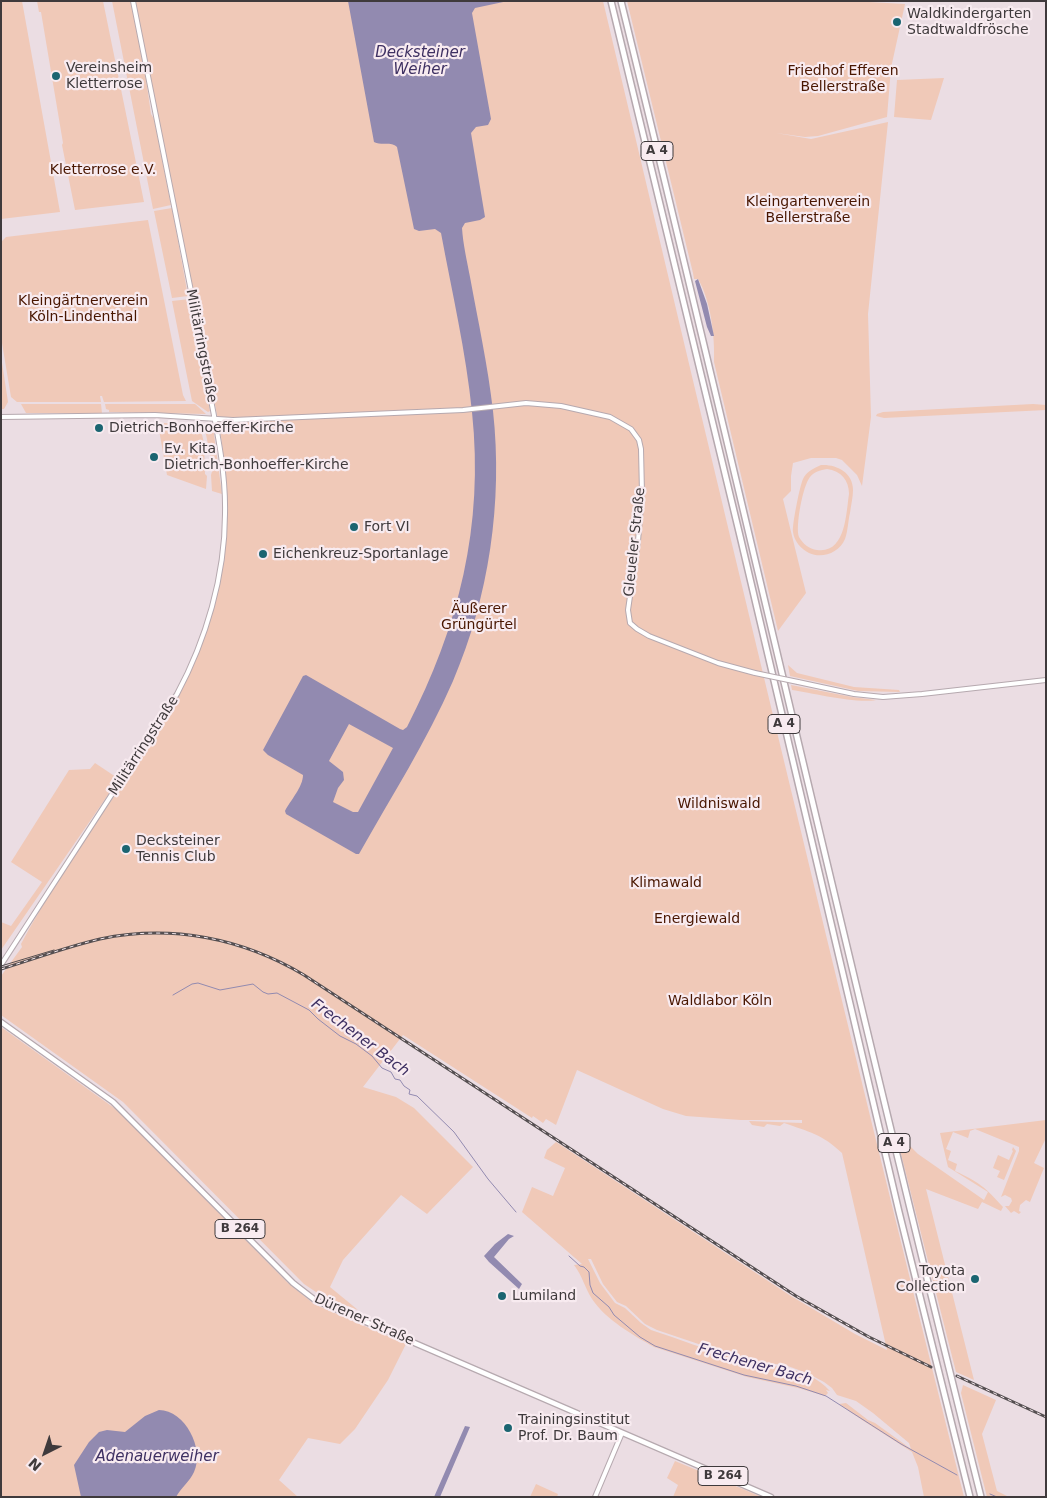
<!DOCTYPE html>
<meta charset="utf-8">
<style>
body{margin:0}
#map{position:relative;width:1047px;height:1498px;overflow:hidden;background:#ebdde3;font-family:"DejaVu Sans",sans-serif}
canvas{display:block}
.frame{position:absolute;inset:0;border:2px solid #3f3a3c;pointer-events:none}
.north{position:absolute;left:20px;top:1428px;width:50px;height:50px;-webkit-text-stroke:4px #f8ebf0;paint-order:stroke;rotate:221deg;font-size:14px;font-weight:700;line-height:20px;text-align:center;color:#3f3a3c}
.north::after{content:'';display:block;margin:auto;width:18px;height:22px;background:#3f3a3c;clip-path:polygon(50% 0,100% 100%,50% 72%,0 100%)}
</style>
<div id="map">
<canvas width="1047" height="1498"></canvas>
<div class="frame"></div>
<div class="north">N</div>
</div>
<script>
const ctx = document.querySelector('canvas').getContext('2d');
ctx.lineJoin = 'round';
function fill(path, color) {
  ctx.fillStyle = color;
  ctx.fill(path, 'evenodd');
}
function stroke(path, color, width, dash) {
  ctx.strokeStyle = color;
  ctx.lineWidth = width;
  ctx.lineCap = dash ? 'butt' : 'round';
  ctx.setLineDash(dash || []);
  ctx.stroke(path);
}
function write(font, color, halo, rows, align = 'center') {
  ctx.font = font + ' "DejaVu Sans",sans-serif';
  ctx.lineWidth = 4.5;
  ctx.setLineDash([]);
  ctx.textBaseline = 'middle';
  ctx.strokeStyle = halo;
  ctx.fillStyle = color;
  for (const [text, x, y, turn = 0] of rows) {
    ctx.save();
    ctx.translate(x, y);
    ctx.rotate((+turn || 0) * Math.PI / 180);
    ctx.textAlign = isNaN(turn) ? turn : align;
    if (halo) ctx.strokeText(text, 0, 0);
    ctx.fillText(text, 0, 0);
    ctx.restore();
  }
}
fill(new Path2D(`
 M1 1H22L60 212 1 219Z
 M37 1H103L144 202 75 210 62 145 63 143 41 12H39Z
 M112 1H131L146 79 151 114 154 119 171 205 153 209Z
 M135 1H603C721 500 840 999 964 1497H924L918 1467 912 1452 862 1420 839 1404 846 1403 868 1420 875 1423 911 1449 909 1443 873 1413 856 1401 837 1395 832 1388 824 1382 807 1373 785 1365 765 1363 734 1356 657 1330 645 1324 626 1306 617 1302 603 1284 591 1259H588L600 1283 615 1303 625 1308 641 1323 651 1330C679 1339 707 1350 735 1358 767 1368 806 1364 830 1391L826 1390 828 1393 825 1396 798 1388 747 1377 654 1347C633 1335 606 1320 592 1299 585 1288 582 1275 574 1265L582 1264 522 1212 532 1187 553 1196 565 1168 544 1158 547 1150 556 1142 791 1296 855 1334 887 1350 842 1153C822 1134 809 1132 784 1123L780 1126 767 1124 764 1127 752 1125 749 1121 802 1123V1120H741L686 1116 663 1109 577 1070 556 1125 546 1119 543 1123 533 1116 532 1118 403 1035 363 1087 396 1097 414 1108 473 1167 427 1214 401 1195 343 1260 330 1287 358 1310 325 1298 304 1284 123 1102 1 1015V976L22 947 21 944C61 869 112 801 159 731L160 727C219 631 237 541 220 430Z
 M627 1H851L905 4 891 68 887 117 818 136 805 137 776 133 811 139 888 122 868 314 871 417 862 486 857 475 842 460 836 458H811L793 463 791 476V491L783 499 806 593 778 631 714 362C715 337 711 301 698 279H694L693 273Z
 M944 78 931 120 894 117 897 80Z
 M172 208 188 296 172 298 154 211Z
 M148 220 183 395 186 401 104 402 102 396H100L101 402H17L11 397 1 337V242L6 237Z
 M190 299 210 411 208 412 192 401 172 301Z
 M1 356 8 402 4 409H1Z
 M21 404H101L102 413H26Z
 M105 404H195L206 414 109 412V410L106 409Z
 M1033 404 1046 405V410L884 418 876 416 877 414 883 412Z
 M164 423 200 426 204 443 205 474 207 476 206 489 167 475 158 424 163 425Z
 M204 425 213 427 222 494 212 491 211 475 213 468Z
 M821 465C836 464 853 472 853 490 853 497 851 505 850 513 848 521 848 531 845 539 839 553 822 559 809 553 801 549 794 541 793 532 792 525 800 485 803 479 806 472 814 468 821 465ZM827 469C841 471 849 480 849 494 846 513 846 554 817 550 809 549 803 544 799 537 795 527 803 485 810 477 814 472 820 470 827 469Z
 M788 665 797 673 854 687 899 690 900 692 858 691 790 676Z
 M791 685 852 697 876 700C856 704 813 693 792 690Z
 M95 763 119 779 1 950V922L11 926 42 882 11 862 69 770 90 769Z
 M1 1027 117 1110 288 1283 314 1304 406 1344 388 1380 355 1429 340 1444 308 1438 279 1480 298 1497H1Z
 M1046 1120V1138L1034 1163 1044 1168 1030 1202 1026 1200 1020 1205 1019 1211 1021 1212 1019 1214 1014 1211 1011 1213 1005 1206H1009L1012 1201 1011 1198 1005 1195 1001 1197 1019 1151V1147L975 1129 970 1131 968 1138 953 1132 946 1149 951 1151 948 1160 957 1164 955 1171C979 1182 985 1187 1003 1207L1001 1211 982 1202 978 1209 926 1189 974 1380 956 1372 897 1138 904 1136 909 1145 918 1154 984 1200 988 1192 948 1167 940 1133Z
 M1013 1147 1016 1151 1004 1180 997 1177 1000 1171 993 1168 998 1155 1009 1160 1013 1151 1012 1150Z
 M963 1385 996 1400 982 1434 997 1491 1009 1497H987L961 1393Z
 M675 1461 762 1497H673L678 1485 667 1478Z
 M536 1484 558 1494 557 1497H530Z`), '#f0c9b8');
fill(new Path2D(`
 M348 1H508L475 8 472 13 491 119 488 125 476 127 471 133 485 217 480 220 465 223 462 228C463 244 467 261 470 277 478 321 488 366 493 411 503 502 489 597 453 681 427 741 391 797 359 854H356L286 814 285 811C290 801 303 787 303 775L268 755 263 750 303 676 306 675 400 729 403 730 407 727C459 626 484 526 472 412 466 352 452 292 441 233L435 229 419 231 414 229 397 147C391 141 382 146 374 142ZM349 724 393 748 358 812H353L333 802 338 788 344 780 343 772 329 761 330 759Z
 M698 279 707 304 714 336H711L707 327 695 281Z
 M508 1234 514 1236 509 1239 494 1257 522 1284 519 1289 489 1262 484 1256 495 1244Z
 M159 1410C185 1410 205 1449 194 1472 190 1481 181 1488 176 1497H81L74 1465 89 1442 99 1432 107 1430 125 1432 145 1416Z
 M465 1426 470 1427 440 1497H434Z`), '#928ab0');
stroke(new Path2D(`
 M173 995 192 984 198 983 220 990 253 984 263 992 268 994 277 993 309 1010 318 1019 340 1036 356 1044 372 1056 382 1068 391 1072 395 1079 400 1080 404 1086 410 1090 409 1094 417 1096 454 1132 488 1179 516 1212
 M569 1256 580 1266 584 1267 589 1272 590 1285 593 1293 609 1307 614 1315 640 1337 655 1346 744 1375 796 1386 826 1396 901 1444 957 1475
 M990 1494 997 1497`), '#928ab0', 1);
const secondary = new Path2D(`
 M1 417 155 415 233 420 463 410 526 403 561 406 610 417 631 429 639 440 641 449 642 493 638 541 628 610 630 623 637 629 649 636 718 663 755 673
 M798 682 854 694 883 697 922 694 1046 680
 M1 965 177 694C206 640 225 576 225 514 226 472 217 431 209 390 204 361 199 331 193 301 173 201 153 101 133 1
 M595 1497 622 1433`);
const primary = new Path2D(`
 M1 1022 113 1102 293 1283 315 1300 771 1497`);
const highway = new Path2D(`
 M611 1 740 536 899 1212 970 1497
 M621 1C743 499 856 999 981 1497`);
stroke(secondary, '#b6a9af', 6);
stroke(primary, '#b6a9af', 7);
stroke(highway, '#b6a9af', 8);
stroke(secondary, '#fff', 4);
stroke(primary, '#fff', 4.5);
stroke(highway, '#fff', 5);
stroke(new Path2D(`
 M1 966 54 950`), '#554f51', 1);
const rail = new Path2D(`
 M1 969C34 959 66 947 100 939 171 924 242 938 304 975L796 1296 869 1337 931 1367
 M957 1376 1046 1417`);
stroke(rail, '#554f51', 3);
stroke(rail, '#f8ebf0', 1, [4]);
const secondaryBridge = new Path2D(`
 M755 673 798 682`);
stroke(secondaryBridge, '#b6a9af', 6, []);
stroke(secondaryBridge, '#fff', 4);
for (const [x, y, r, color] of [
 [897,22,5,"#1b6571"],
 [56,76,5,"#1b6571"],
 [99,428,5,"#1b6571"],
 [154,457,5,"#1b6571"],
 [354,527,5,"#1b6571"],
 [263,554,5,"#1b6571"],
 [126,849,5,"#1b6571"],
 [975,1279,5,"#1b6571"],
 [502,1296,5,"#1b6571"],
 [508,1428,5,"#1b6571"]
]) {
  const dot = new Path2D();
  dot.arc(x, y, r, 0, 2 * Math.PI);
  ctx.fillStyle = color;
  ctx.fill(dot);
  stroke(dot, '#f8ebf0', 2);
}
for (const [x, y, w] of [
 [657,151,32],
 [784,724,32],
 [894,1143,32],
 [240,1229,50],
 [723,1476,50]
]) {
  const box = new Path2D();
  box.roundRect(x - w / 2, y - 9.5, w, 19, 4);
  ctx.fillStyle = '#f8ebf0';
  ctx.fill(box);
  stroke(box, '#3f3a3c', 1);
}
write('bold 12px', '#3f3a3c', null, [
 ["A 4",657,151],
 ["A 4",784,724],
 ["A 4",894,1143],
 ["B 264",240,1229],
 ["B 264",723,1476]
]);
write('14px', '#3f3a3c', '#f8ebf0', [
 ["Waldkindergarten",907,14],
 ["Stadtwaldfrösche",907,30],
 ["Vereinsheim",66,68],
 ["Kletterrose",66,84],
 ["Dietrich-Bonhoeffer-Kirche",109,428],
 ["Ev. Kita",164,449],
 ["Dietrich-Bonhoeffer-Kirche",164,465],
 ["Fort VI",364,527],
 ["Eichenkreuz-Sportanlage",273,554],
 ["Decksteiner",136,841],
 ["Tennis Club",136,857],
 ["Toyota",965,1271,"right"],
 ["Collection",965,1287,"right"],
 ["Lumiland",512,1296],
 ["Trainingsinstitut",518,1420],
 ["Prof. Dr. Baum",518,1436]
], 'left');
write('14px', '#491600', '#f8ebf0', [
 ["Friedhof Efferen",843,71],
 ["Bellerstraße",843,87],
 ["Kletterrose e.V.",103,170],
 ["Kleingartenverein",808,202],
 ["Bellerstraße",808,218],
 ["Kleingärtnerverein",83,301],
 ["Köln-Lindenthal",83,317],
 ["Äußerer",479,609],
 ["Grüngürtel",479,625],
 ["Wildniswald",719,804],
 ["Klimawald",666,883],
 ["Energiewald",697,919],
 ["Waldlabor Köln",720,1001]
]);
write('14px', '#3f3a3c', '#f8ebf0', [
 ["Militärringstraße",201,346,79],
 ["Gleueler Straße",635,542,-84],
 ["Militärringstraße",144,746,-57],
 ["Dürener Straße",364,1320,24]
]);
write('italic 15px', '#3e3062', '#f8ebf0', [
 ["Decksteiner",420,53],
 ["Weiher",420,70],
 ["Frechener Bach",360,1038,37],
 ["Frechener Bach",755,1365,16],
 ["Adenauerweiher",157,1457]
]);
</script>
